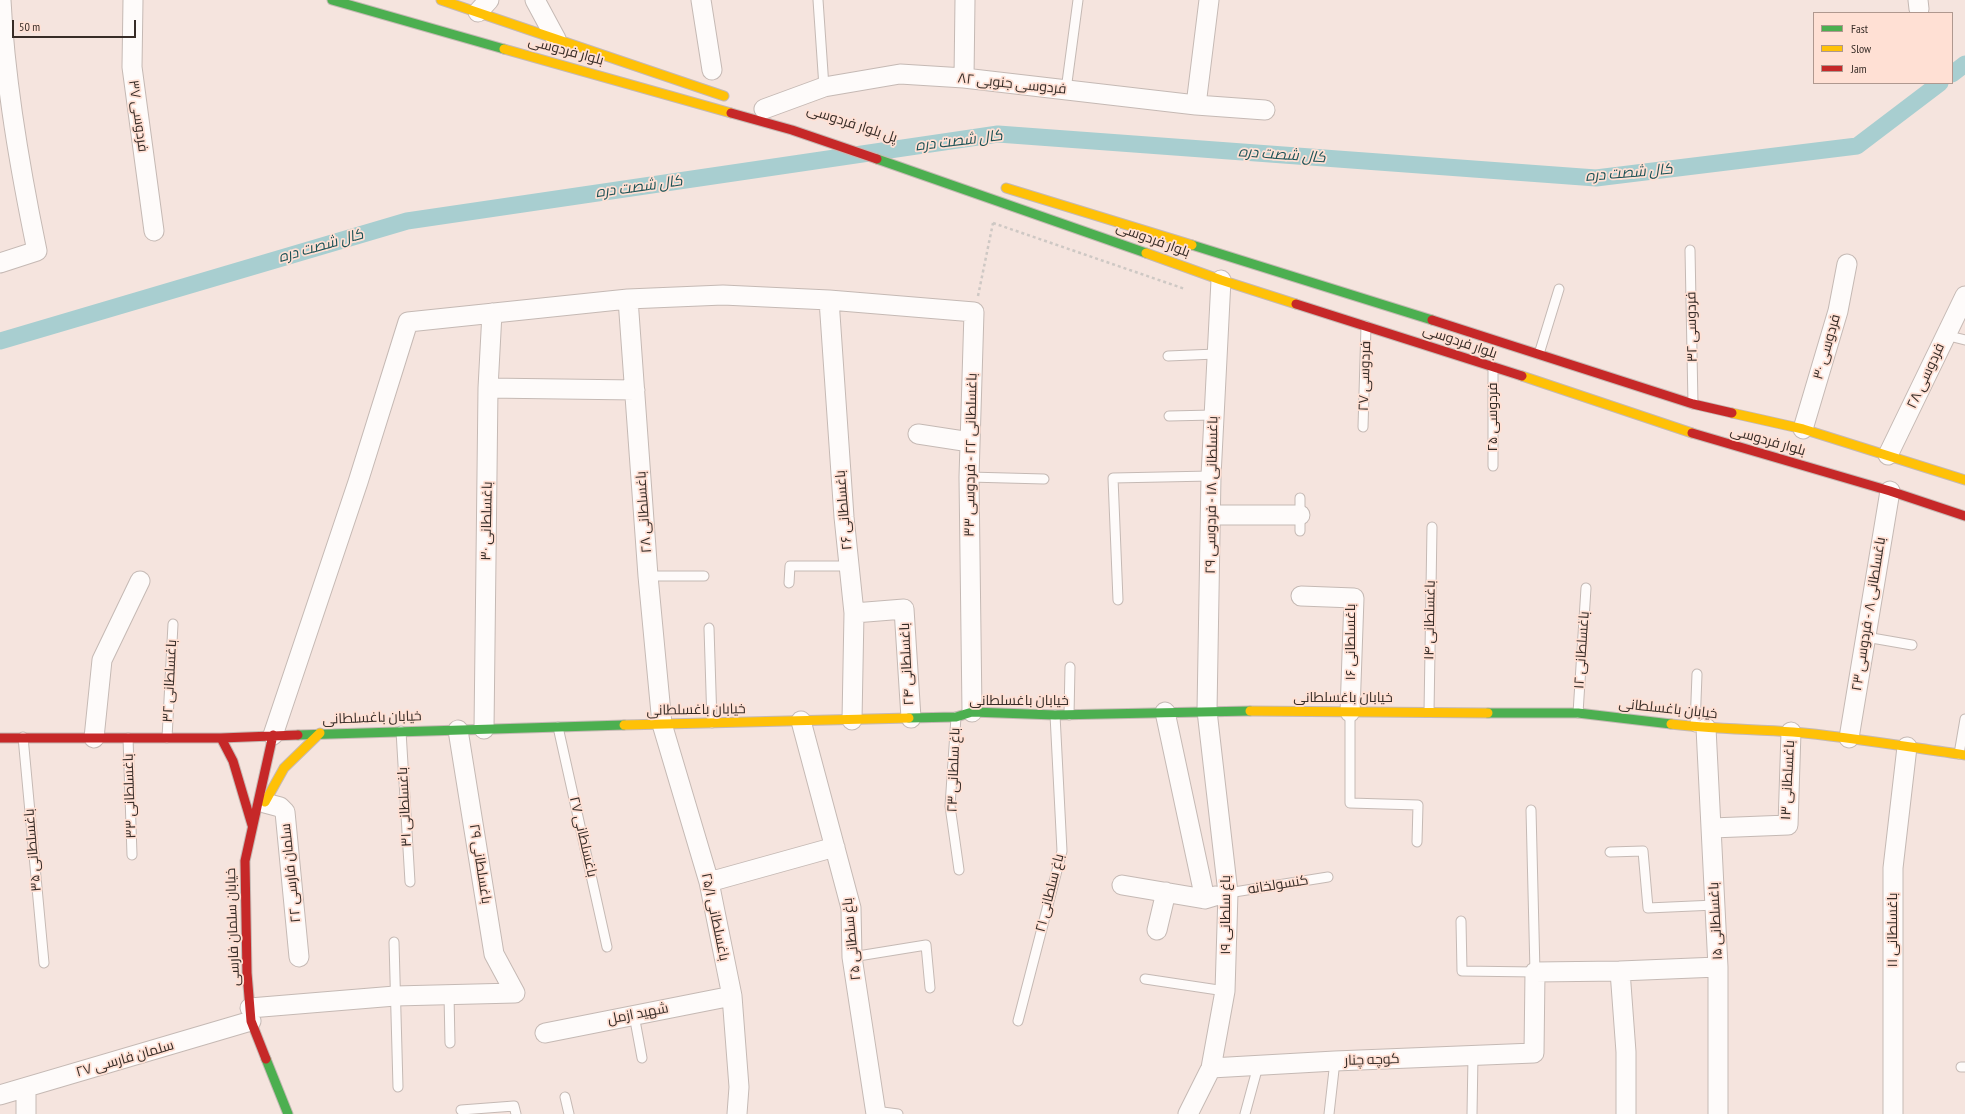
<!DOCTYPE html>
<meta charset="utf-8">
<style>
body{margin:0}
#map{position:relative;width:1965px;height:1114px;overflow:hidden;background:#f5e4de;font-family:"PT Sans Narrow",sans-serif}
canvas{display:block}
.legend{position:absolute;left:1813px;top:12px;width:140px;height:72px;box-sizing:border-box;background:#ffe0d4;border:1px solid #af988f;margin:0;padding:5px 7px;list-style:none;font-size:12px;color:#372c27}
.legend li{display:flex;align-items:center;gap:8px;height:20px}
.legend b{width:20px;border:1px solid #af988f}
.scale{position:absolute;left:12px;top:20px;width:124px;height:18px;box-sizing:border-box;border:2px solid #372c27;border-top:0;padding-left:5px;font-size:12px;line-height:14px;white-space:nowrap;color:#372c27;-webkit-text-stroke:3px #ffe0d4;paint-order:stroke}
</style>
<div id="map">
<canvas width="1965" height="1114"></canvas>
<ul class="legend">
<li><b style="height:5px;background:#4caf50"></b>Fast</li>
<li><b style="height:5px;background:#ffc107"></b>Slow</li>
<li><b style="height:5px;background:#c62828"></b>Jam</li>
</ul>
<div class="scale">50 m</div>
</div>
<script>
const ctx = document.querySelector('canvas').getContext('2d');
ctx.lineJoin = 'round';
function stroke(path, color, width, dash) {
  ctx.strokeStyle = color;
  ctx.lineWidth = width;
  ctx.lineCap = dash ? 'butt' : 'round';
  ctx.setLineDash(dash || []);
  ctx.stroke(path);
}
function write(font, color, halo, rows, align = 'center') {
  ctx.font = font + ' "PT Sans Narrow",Cairo,sans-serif';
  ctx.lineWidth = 3.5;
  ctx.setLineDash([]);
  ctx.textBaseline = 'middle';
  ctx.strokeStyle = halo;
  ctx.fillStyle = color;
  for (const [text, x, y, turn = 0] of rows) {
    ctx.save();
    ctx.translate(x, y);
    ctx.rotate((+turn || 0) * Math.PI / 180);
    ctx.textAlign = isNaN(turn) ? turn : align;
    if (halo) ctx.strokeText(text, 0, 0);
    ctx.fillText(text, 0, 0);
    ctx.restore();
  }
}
stroke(new Path2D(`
 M1952 74 1965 64
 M0 341 407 221 998 134 1596 178 1857 146 1940 83`), '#a8ced0', 17);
const lane = new Path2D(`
 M818 0 824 87
 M1066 90 1078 0
 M1690 250 1693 404
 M1945 335 1965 340
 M1539 354 1559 289
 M1168 356 1216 354
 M1493 368V466
 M1169 416 1213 415
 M1363 427 1366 326
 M969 477 1044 479
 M1300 531V498
 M648 576H704
 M789 583 790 566H850
 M1118 600 1113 478 1211 476
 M709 628 712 723
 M1866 637 1912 645
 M1350 712V803L1418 805 1417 842
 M1429 712 1432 527
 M1578 713 1586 588
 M1069 715 1070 667
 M956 717 950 806 959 870
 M558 727 607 947
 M1695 727 1697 674
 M401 731 410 882
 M23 737 44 963
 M128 738 132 855
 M167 738 173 624
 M1959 754 1965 719
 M1610 852 1643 851 1648 908 1715 905
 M1228 893 1328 877
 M1461 921 1462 971 1535 972 1531 810
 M394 942 398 1087
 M852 957 926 945 930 988
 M1145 979 1225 991
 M449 995 450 1043
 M634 1015 642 1058
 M1018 1021 1062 851 1055 715
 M1961 1067H1965
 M565 1097 569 1114
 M461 1110 514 1106 516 1114
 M875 1111 898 1114
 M1245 1114 1258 1066
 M1329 1114 1335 1061
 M1472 1114 1473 1056`);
const street = new Path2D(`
 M133 0 132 67 154 231
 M535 0 556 39
 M701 0 712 70
 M1918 0 1919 9
 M478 12 489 0
 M964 78 965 0
 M1196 105 1209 0
 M764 109 824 87 900 74 964 78 1196 105 1265 110
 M0 263 37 251C20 169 5 84 1 0
 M628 299 648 576 662 724 709 882 732 996 739 1087 737 1114
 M829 300 844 517 854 613 852 720
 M488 388 635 390
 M1803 429 1838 311 1847 264
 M918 434 970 442
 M1888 455 1965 296
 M1212 515H1300
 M1301 596 1354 598 1350 712
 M854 613 904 609 911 718
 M1165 712 1205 899
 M801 721 851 908 852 957 876 1114
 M1706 728 1718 967V1114
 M484 729 488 388 492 313
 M273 735 358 482 408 322 628 299 723 295 829 300 974 312 969 477 972 712
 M94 738 102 660 140 581
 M1849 738 1890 491
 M265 803 280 807 285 812 299 957
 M1712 828 1788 825 1791 732
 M709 882 835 847
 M1122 885 1205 899 1215 896
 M1157 930 1166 892
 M1620 971 1626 1052V1114
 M250 1008 395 996 515 993 494 954 458 730
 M545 1033 732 996
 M1211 1068 1335 1061 1534 1053 1535 972 1620 971 1718 967
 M0 1095 251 1021
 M26 1114V1088
 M1188 1114 1211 1068 1225 991 1228 893 1207 711 1211 476 1221 280
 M1893 1114V868L1907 747`);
const fast = new Path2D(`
 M332 0 504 49
 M877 159 1146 253
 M1192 245 1432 320
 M1488 713H1578L1671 724
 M909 718 956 717 972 712 1055 715 1250 711
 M298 735 624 725
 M266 1059 288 1114`);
const slow = new Path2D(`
 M441 0 724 96
 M504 49 731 113
 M1006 188 1192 245
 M1146 253 1221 280 1296 304
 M1522 376 1692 433
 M1732 413 1803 429 1965 480
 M1250 711 1488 713
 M1671 724C1711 729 1752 729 1793 732 1850 737 1908 747 1965 755
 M624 725 909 718
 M265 802 284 768 320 733`);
const jam = new Path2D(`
 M731 113 792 130 877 159
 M1296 304 1522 376
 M1432 320 1693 404 1732 413
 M1692 433 1890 491 1965 516
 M0 738H221L298 735
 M221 738 233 761 252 825
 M266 1059 251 1021 247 973 245 861 273 735`);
stroke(lane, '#c5b9b4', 11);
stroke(street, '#c5b9b4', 21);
stroke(fast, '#c5b9b4', 11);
stroke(slow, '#c5b9b4', 11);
stroke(jam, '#c5b9b4', 11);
stroke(new Path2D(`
 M993 223 1185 289
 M978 296 993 223`), '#cec8c4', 2.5, [3, 3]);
stroke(lane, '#fefbfa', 9);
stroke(street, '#fefbfa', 19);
stroke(fast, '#4caf50', 9);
stroke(slow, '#ffc107', 9);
stroke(jam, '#c62828', 9);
write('14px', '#372c27', '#ffe0d4', [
 ["بلوار فردوسی",566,51,15],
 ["فردوسی جنوبی ۸۲",1012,84,6],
 ["فردوسی ۳۷",138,116,82],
 ["پل بلوار فردوسی",852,124,18],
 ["بلوار فردوسی",1153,240,20],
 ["فردوسی ۳۲",1692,327,-91],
 ["بلوار فردوسی",1460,342,19],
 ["فردوسی ۳۰",1827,347,-74],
 ["فردوسی ۲۷",1365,376,-88],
 ["فردوسی ۲۸",1926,376,-65],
 ["فردوسی ۲۵",1493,417,-90],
 ["بلوار فردوسی",1768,441,16],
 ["باغسلطانی ۲۲ - فردوسی ۳۳",971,455,-89],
 ["باغسلطانی ۱۸ - فردوسی ۲۹",1212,495,-89],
 ["باغسلطانی ۲۶",844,510,-95],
 ["باغسلطانی ۲۸",644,512,-94],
 ["باغسلطانی ۳۰",487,521,-89],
 ["باغسلطانی ۸ - فردوسی ۲۳",1869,614,-81],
 ["باغسلطانی ۱۴",1430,620,-89],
 ["باغسلطانی ۱۶",1351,642,-90],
 ["باغسلطانی ۱۲",1582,650,-86],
 ["باغسلطانی ۲۴",907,664,-93],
 ["باغسلطانی ۳۲",170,681,-87],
 ["خیابان باغسلطانی",1343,698],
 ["خیابان باغسلطانی",1019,701],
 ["خیابان باغسلطانی",1668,709,6],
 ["خیابان باغسلطانی",696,710,-1],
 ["خیابان باغسلطانی",372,718,-2],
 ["باغ سلطانی ۲۳",954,770,-88],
 ["باغسلطانی ۱۳",1788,780,-87],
 ["باغسلطانی ۳۳",130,796,-92],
 ["باغسلطانی ۳۱",405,807,-93],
 ["باغسلطانی ۲۷",583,837,77],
 ["باغسلطانی ۳۵",33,850,-95],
 ["باغسلطانی ۲۹",480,864,81],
 ["سلمان فارسی ۲۲",291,873,-96],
 ["کنسولخانه",1278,885,-9],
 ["باغ سلطانی ۲۱",1050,893,-76],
 ["باغ سلطانی ۱۹",1226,915,-90],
 ["باغسلطانی ۲۵/۱",715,917,78],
 ["باغسلطانی ۱۵",1716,921,-93],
 ["خیابان سلمان فارسی",233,927,-92],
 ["باغسلطانی ۱۱",1893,930,-90],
 ["باغ سلطانی ۲۵",852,939,-96],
 ["شهید ازمل",638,1014,-11],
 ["سلمان فارسی ۲۷",125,1059,-16],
 ["کوچه چنار",1372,1060,-2]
]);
write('italic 15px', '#1b5155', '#ffe0d4', [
 ["کال شصت دره",959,141,-7],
 ["کال شصت دره",1282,155,4],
 ["کال شصت دره",1629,173,-5],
 ["کال شصت دره",639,187,-8],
 ["کال شصت دره",321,246,-16]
]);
</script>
